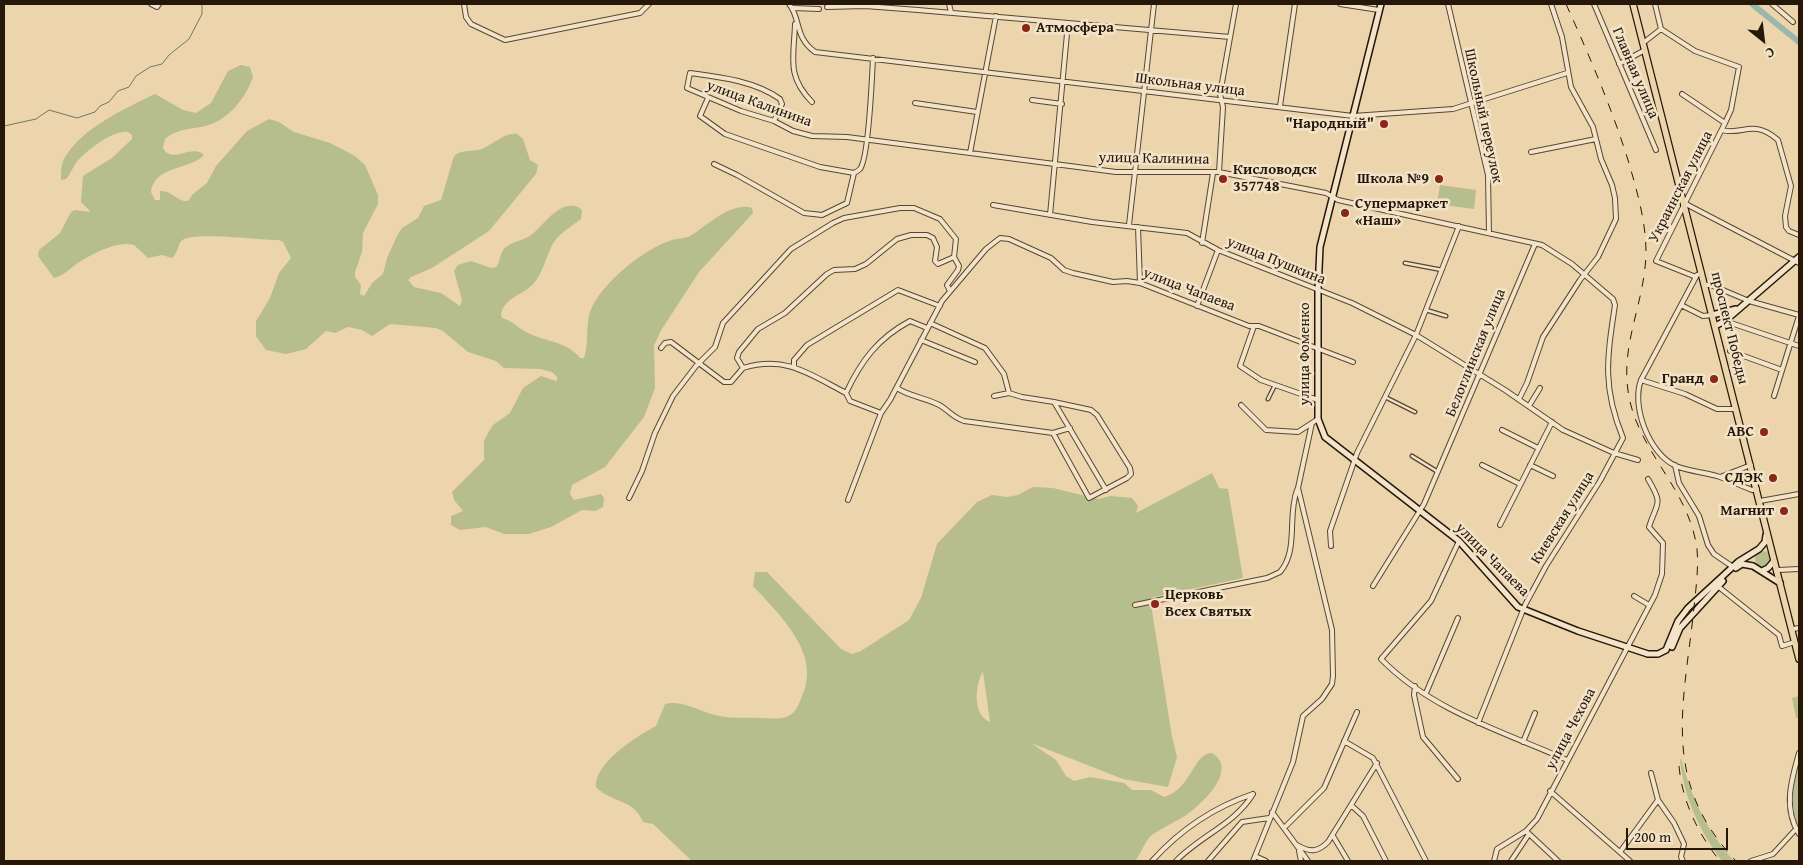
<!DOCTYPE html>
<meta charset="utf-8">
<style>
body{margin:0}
#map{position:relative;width:1803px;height:865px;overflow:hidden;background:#ecd5ac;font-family:"Gentium Book Plus",serif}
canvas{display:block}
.frame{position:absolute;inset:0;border:5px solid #251809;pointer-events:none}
.north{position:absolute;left:1738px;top:15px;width:50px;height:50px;-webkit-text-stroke:4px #f3e4c9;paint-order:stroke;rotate:151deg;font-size:14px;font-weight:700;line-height:20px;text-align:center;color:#251809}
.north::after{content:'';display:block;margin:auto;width:18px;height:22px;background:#251809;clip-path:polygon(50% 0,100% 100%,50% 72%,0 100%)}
.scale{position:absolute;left:1626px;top:828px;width:102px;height:22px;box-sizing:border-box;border:2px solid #251809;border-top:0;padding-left:6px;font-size:15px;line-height:18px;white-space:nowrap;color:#251809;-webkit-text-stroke:4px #f3e4c9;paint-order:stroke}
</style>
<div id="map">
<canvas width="1803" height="865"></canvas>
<div class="frame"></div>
<div class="north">С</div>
<div class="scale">200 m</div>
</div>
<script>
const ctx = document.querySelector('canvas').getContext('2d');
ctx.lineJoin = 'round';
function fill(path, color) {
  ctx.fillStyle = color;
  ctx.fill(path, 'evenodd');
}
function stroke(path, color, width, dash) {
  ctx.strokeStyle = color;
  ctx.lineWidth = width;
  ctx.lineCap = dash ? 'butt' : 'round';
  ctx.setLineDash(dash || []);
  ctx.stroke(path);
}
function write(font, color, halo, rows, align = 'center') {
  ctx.font = font + ' "Gentium Book Plus",serif';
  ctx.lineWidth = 5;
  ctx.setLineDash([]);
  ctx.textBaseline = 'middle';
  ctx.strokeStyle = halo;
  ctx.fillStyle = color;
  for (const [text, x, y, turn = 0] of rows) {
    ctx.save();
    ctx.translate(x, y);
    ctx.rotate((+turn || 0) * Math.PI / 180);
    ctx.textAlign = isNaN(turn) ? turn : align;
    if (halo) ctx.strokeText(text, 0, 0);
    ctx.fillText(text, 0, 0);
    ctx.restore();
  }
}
fill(new Path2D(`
 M241 65 250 67 253 77C246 97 230 118 209 125 193 130 179 127 165 139L163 148C172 165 192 143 204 155 191 170 154 165 151 192L155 200H160V191C172 190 177 202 188 201L193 194 207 183 216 166 247 131 269 119 279 122 294 132 330 143 355 156 365 165 378 195V204L363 233 362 252 355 272V277L361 285 360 294 364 296 372 283 383 274 387 258 397 236 402 228 418 218 424 206 441 200 454 156C464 148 474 153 484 148 495 143 505 132 517 134L523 139 530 160 538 165 536 174 489 231 432 268 411 277 408 280 414 287 441 293 460 306 462 300 454 271 458 265 471 261 491 268 496 267C501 261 499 253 506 247 513 241 523 241 531 235 544 226 558 200 578 207L582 210 581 219C572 226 560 233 554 242 546 255 542 278 531 286 520 296 505 298 501 314L502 318C513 321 517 327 526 332 545 342 567 341 580 358H584C590 341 584 320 593 305 607 279 644 249 672 240 678 238 684 239 690 236 707 226 731 201 752 208L753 213 699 272 660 332 654 346 655 388 644 417 605 467 572 485 570 494 574 500 601 494 604 498 603 507 595 511 582 510 551 527 529 534H504L486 527 460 530 451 525V516L463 511 454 500 452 492 484 460V441L488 433 493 425 510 413 523 388 541 376 556 381 558 378 552 372 540 369 504 368 496 361 468 352 443 331 436 328 390 324 372 336 362 330 348 327 335 333 326 331 306 349 286 354 266 350 256 336V321L270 298 279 273 291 258 283 242 279 240C260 240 199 232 184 239 177 242 179 253 172 258L162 255 148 258 134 245C119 240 94 253 81 261 71 267 65 275 54 278L38 256 39 250 60 233 71 212 75 210 91 212 81 202 83 176 112 158 132 139V135L128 132C114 129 85 151 76 163 72 168 71 174 66 179L61 180C61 173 61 163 65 157 84 127 124 109 155 94L183 110 196 113 211 103 228 71Z
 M1440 185 1476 190 1474 209 1437 204Z
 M1212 473 1219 488 1228 489 1243 578 1150 598 1172 737 1177 757 1168 787 1123 779 1031 743 1056 760 1066 776 1074 781 1090 777 1124 783 1132 790H1151L1164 797C1192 789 1193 753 1212 753 1239 770 1202 804 1185 816 1175 822 1164 827 1155 833 1145 838 1142 853 1135 861H692L653 824 643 822C633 798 613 804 596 787 594 763 637 736 656 726L665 704C683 699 701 713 720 716 734 719 747 717 762 718 792 720 795 717 805 688 817 649 777 612 753 586L755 572H767L841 649 852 654 861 651 909 620 921 598 937 544 977 502 992 495 1007 497 1018 495 1033 487 1053 488 1098 499 1110 496 1132 498 1138 506 1136 513ZM983 671V672L990 722C972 715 975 685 983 671Z
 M1755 559a8 8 0 1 1 16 0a8 8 0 1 1-16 0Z
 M1799 696V718H1796L1792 698Z
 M1680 759H1681C1692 798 1706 830 1734 861H1722C1699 830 1684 798 1680 759Z
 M1799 765V828C1789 808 1793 785 1799 765Z`), '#b5be8c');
stroke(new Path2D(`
 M4 126 36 119 49 110 77 118 95 112 100 106 109 102 118 91 129 87 136 76 150 67 162 64 169 55 189 39 202 14V4`), '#6b786a', 1);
stroke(new Path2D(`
 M1752 4 1799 42`), '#99b8ab', 6);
const pedestrian = new Path2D(`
 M1405 263 1442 270
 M1426 310 1446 316
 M1385 397 1415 412
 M1268 399 1275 385
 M1412 456 1438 472`);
const minor = new Path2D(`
 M151 4 157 7 159 4
 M464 4 466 17 471 24 505 40 640 13 649 4
 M789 4C801 18 794 37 815 52L1353 116 1453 109 1567 73
 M949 4 951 12
 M1340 4 1379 10
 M1448 4 1488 175 1489 233
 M1594 4 1656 150
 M1655 4 1661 29 1695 51 1739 67 1731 110 1725 123
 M1772 4 1793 22
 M827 7 865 6 918 10 1230 37
 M793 8 819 9
 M795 24C794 57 786 76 812 102
 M1643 43 1661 29
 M1619 64 1645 50
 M1682 94 1725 123 1656 261 1696 277
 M708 98 700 116 725 134 820 167 854 173
 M1032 100 1062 104
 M915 103 977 112
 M1280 106 1295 4
 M774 121 782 104 780 99C755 81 720 77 690 73L687 88 741 111 774 121 793 131 812 136 847 137 1116 172H1219L1326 193 1338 200 1542 245 1572 264 1613 299 1615 305C1607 358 1602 387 1623 438L1600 481 1546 566 1525 605 1478 723
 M1722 130C1742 136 1753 118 1778 140L1791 186 1785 216 1786 227 1789 231 1799 235
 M1531 152 1596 139
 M970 153 996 16
 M714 164 737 175 804 213 822 215 847 203 854 173
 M1219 172 1223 107 1220 94 1236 4
 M854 173C856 172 858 171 860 169 869 158 872 76 873 58
 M1684 203 1799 263
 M993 205 1092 222 1187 233 1218 250 1352 303 1416 335 1505 390 1563 430 1614 453 1638 460
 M1050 215 1068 23
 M1129 225 1154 4
 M1138 227 1140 283
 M1202 243 1213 173
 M1702 273 1697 275 1641 380C1631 406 1649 454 1676 466 1690 472 1706 472 1720 477 1731 481 1742 486 1752 490L1757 489
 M1705 285H1711L1749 301 1799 315
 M1681 305 1703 316 1712 315
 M1197 306 1218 250
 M1725 321 1799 346
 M930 323 985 348 1004 374 1009 393
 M1254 326 1240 366 1261 380 1318 400
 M921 340 975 362
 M661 348 665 343 671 342 724 382H731L743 368 737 358 739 352 758 329 785 313 827 274 834 270 855 269 866 264 897 239 911 235H927L933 238 937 247 935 261 938 264 954 257
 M1730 351 1782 370
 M794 367V360L807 345 898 290 940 306
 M743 368C786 355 809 374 846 393L850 401 881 413
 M1641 380 1685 394 1717 409H1736
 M897 388C910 397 928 398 941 406 950 412 954 418 964 421L1053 433 1070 428
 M846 393C861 361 878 338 910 321L927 328
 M994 396 1009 393 1022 397 1054 402
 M1774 396 1799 316
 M1519 399 1527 383 1543 337 1580 280 1598 257 1616 219 1615 198 1612 185 1601 159 1593 127 1571 87 1562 37 1551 4
 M1241 405 1266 430 1298 432 1312 423
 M1529 406 1540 388
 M1502 430 1538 448
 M1053 433 1089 498 1127 478 1131 474 1130 468 1097 415 1091 410 1054 402 1106 490
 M1482 465 1520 484
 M1530 465 1553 476
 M1675 465 1679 483 1699 516 1708 545 1714 554 1733 567
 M1720 477 1751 465
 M629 498 642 471 655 433 673 396 696 366 715 347 723 323 791 249 833 223 844 218 900 208H914L940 219 956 239 954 257 959 266 958 270 947 285 950 291
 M848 500 881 413 890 400 942 301 986 249 1000 238 1009 239 1051 258 1064 270 1073 273 1113 282 1127 281 1140 283 1249 326H1259L1353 362
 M1760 501 1799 494
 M1500 525 1552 422
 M1459 541 1431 601 1381 659C1432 711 1502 731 1567 760
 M1331 546 1330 531 1357 453 1416 335 1459 226
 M1778 570 1799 569
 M1373 586 1424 504 1535 244
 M1720 588 1779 635 1782 646 1795 642
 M1634 596 1649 605
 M1135 605 1267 578 1280 572C1299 550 1287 516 1297 490
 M1793 629 1799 628
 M1415 686 1414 695 1423 737 1458 779
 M1426 693 1458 618
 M1344 741 1373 758 1426 861
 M1523 742 1535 713
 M1799 753C1791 781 1783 808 1799 834
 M1651 773 1658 800 1674 823 1684 844 1681 857 1683 861
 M1550 791 1630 861
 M1352 806 1363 816 1386 861
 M1272 812 1308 861
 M1284 828 1324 788 1357 712
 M1526 831 1558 861
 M1333 836 1348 861
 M1297 845C1309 852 1317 853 1328 842L1377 763
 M1299 851 1301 861
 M1620 852 1658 800
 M1255 856 1266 861
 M1152 861C1180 830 1214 807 1253 794
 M1176 861C1200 836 1235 824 1253 794
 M1208 861 1242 822 1269 818
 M1253 861 1293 762 1303 716 1322 699 1332 684 1333 676 1332 630 1298 488 1312 423 1318 419
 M1494 861 1497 849 1526 831 1537 819 1655 595 1662 574 1663 543 1649 527C1657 501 1664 506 1648 479
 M1511 861 1529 834
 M1751 861 1773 854 1796 829`);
const secondary = new Path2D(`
 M1381 4 1320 247 1318 290V419L1325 437 1459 541 1518 607 1578 631 1648 654H1658L1666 650 1678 621 1688 608 1738 562 1759 549 1765 542 1766 535
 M1712 315 1736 309
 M1715 326 1725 321 1799 257
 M1736 568 1742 564 1753 566 1780 583
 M1762 571 1768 568 1774 561
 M1672 647 1680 628 1723 581`);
const primary = new Path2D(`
 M1633 4 1799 659`);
stroke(pedestrian, '#574732', 5);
stroke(minor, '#574732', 6);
stroke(secondary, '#251809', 8);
stroke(primary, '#251809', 8);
stroke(pedestrian, '#f3e4c9', 2.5);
stroke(minor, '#f3e4c9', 4);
stroke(secondary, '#f3e4c9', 5);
stroke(primary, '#ecd5ac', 5.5);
stroke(new Path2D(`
 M1566 4C1589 55 1611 106 1628 160 1637 191 1646 221 1646 253 1645 304 1619 345 1629 397 1640 454 1689 489 1697 549 1699 571 1695 595 1693 617 1682 712 1663 784 1736 861
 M1679 766C1682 801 1698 834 1720 861`), '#251809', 1, [9, 9]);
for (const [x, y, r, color] of [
 [1026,28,5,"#8f2418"],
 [1384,124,5,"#8f2418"],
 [1223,179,5,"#8f2418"],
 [1439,179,5,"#8f2418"],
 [1345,213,5,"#8f2418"],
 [1714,379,5,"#8f2418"],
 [1764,432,5,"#8f2418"],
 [1773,478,5,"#8f2418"],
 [1784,511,5,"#8f2418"],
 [1155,604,5,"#8f2418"]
]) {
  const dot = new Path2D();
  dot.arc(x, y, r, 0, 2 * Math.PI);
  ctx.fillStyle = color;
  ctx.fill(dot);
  stroke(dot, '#f3e4c9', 2);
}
write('bold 15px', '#251809', '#f3e4c9', [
 ["Атмосфера",1036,28,"left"],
 ["\"Народный\"",1374,124],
 ["Кисловодск",1233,170,"left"],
 ["357748",1233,187,"left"],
 ["Школа №9",1429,179],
 ["Супермаркет",1355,204,"left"],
 ["«Наш»",1355,221,"left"],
 ["Гранд",1704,379],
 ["ABC",1754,432],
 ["СДЭК",1763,478],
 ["Магнит",1774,511],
 ["Церковь",1165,595,"left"],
 ["Всех Святых",1165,612,"left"]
], 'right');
write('15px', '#251809', '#f3e4c9', [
 ["Главная улица",1635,73,67],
 ["Школьная улица",1190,85,7],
 ["улица Калинина",759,104,20],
 ["Школьный переулок",1483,116,78],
 ["улица Калинина",1154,159,1],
 ["Украинская улица",1681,187,-63],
 ["улица Пушкина",1276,261,22],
 ["улица Чапаева",1189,290,21],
 ["проспект Победы",1729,328,76],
 ["Белоглинская улица",1476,353,-68],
 ["улица Фоменко",1305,354,-90],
 ["Киевская улица",1563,518,-58],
 ["улица Чапаева",1492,560,45],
 ["улица Чехова",1571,729,-62]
]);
</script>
